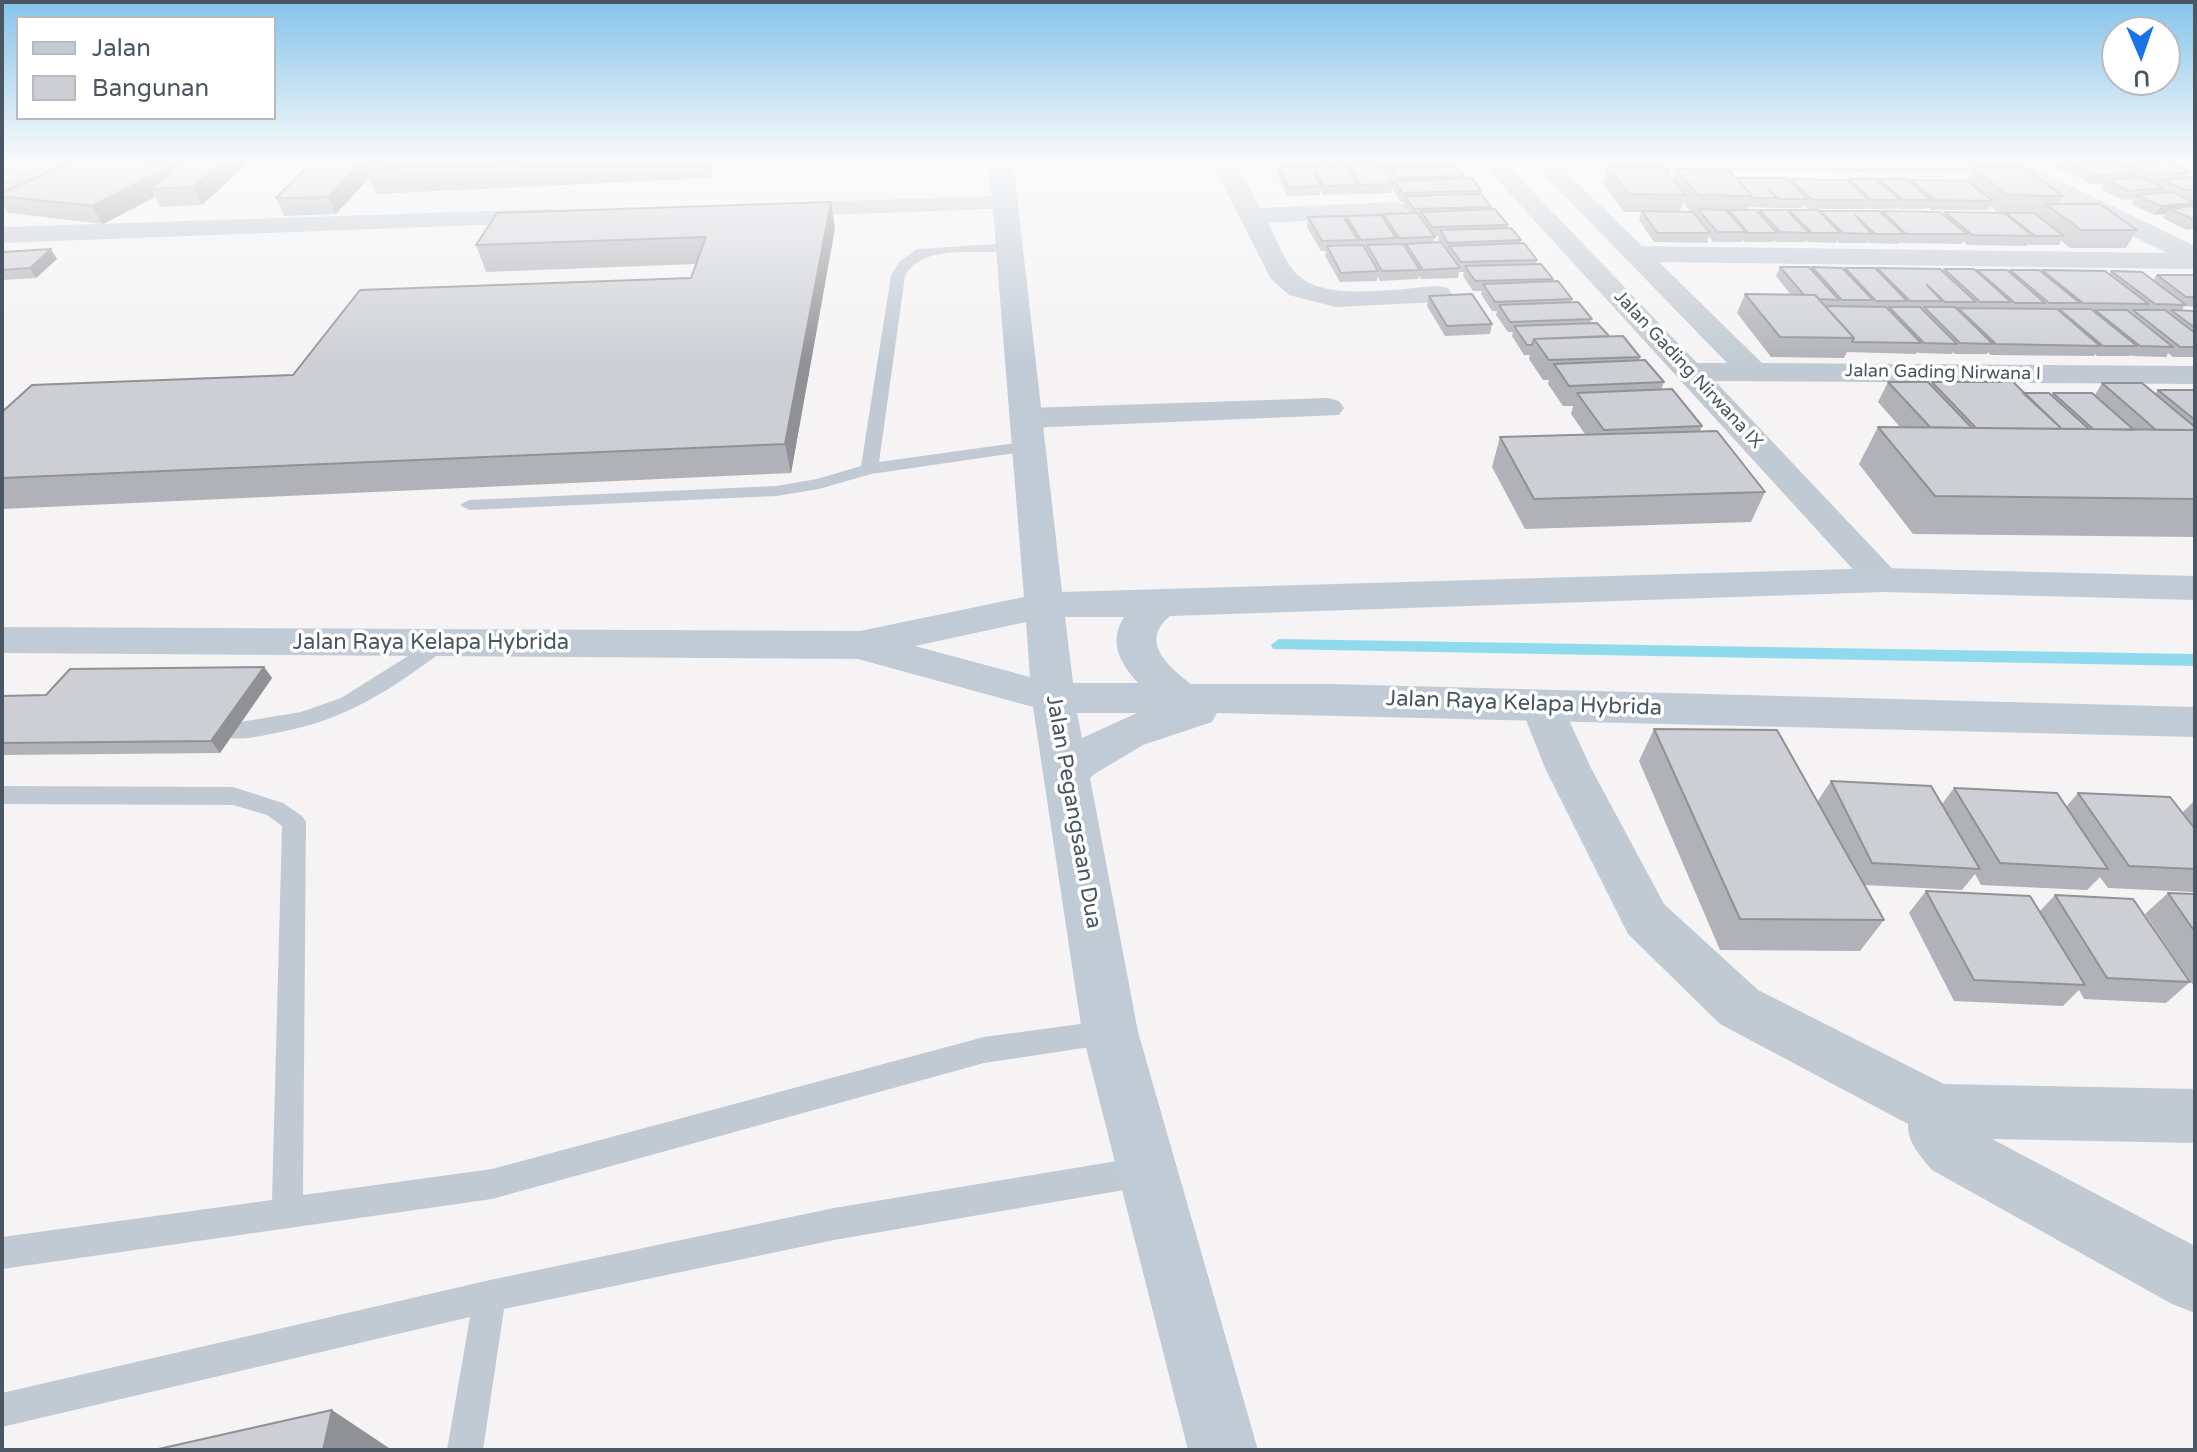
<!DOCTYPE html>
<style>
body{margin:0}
#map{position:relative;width:2197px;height:1452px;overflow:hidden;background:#f5f3f3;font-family:"Varela Round",sans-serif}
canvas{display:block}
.frame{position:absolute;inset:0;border:4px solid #4a5661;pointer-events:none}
.legend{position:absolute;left:16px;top:16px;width:260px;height:104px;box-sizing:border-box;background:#fff;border:2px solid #b7bbc0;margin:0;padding:10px 14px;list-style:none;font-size:24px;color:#4a5661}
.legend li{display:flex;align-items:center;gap:16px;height:40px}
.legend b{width:40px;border:2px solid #b7bbc0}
.north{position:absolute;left:2101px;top:16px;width:80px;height:80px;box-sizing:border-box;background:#fff;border:2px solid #b7bbc0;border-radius:50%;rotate:178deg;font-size:22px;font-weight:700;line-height:32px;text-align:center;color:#4a5661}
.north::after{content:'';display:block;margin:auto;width:28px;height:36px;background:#1a73e8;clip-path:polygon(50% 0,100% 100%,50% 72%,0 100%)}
</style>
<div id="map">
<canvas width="2197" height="1452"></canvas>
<div class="frame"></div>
<ul class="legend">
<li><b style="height:10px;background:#c1cbd6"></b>Jalan</li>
<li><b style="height:22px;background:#cdcfd5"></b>Bangunan</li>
</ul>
<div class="north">U</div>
</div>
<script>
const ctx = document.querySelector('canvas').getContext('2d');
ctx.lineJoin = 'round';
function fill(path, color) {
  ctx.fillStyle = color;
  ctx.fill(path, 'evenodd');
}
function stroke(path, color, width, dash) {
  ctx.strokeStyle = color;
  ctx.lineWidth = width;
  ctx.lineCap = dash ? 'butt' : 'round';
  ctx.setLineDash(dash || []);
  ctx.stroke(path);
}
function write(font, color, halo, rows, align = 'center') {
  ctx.font = font + ' "Varela Round",sans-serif';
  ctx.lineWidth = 7;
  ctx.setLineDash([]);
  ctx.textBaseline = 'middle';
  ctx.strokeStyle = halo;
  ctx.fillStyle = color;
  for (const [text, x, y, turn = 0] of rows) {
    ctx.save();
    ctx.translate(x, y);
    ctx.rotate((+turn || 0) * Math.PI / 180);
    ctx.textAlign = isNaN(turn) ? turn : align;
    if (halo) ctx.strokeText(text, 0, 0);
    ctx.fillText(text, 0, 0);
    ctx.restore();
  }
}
fill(new Path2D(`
 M21 161H34L2 177V170Z
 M1279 639 2195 654V666L1273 649 1271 645Z`), '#90daee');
fill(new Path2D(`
 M1011 243 1018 247 1016 250C982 257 924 241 905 276L879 462 1030 441 1038 446 1036 450 871 474 819 489 776 496 469 510 460 505 469 500 776 486 817 479 861 466 891 276 899 262 917 249Z
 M440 636 450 643 447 648C390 690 347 720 276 733 260 736 241 741 226 737L223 731 226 725 234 723 301 712 341 698Z
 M2 786 233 787 283 803 302 816 306 822 303 1195 492 1169 984 1037 1110 1020 1120 1023 1124 1032 1120 1041 1110 1044 984 1063 492 1199 2 1269V1237L272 1200 282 826 267 815 233 805 2 804Z
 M1147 1156 1158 1161 1162 1171 1158 1181 1147 1186 834 1240 504 1309 483 1450H447L470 1317 2 1427V1393L490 1280 834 1208Z`), '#c1cad2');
fill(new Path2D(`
 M42 161H71L68 166 2 198V181Z
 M1211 161H1234L1260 208 1394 202 1403 204 1406 209 1403 214 1394 216 1268 223C1277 239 1285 264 1299 276 1328 302 1401 288 1438 286L1448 288 1452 294 1448 300 1438 302 1336 307 1289 295 1271 279Z
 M1480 161H1504L1697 363H1727L1531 161H2019L2195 246V269L1659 262 1762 363 2195 366V384L1715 381 1903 580 1898 588 1884 592 1870 588ZM1564 170 2005 173 2167 253 1642 246Z
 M1005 196 1014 198 1017 203 1014 208 772 217 763 215 760 210 763 205 772 203Z
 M551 209 560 212 564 217 560 222 2 243V227Z
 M1328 398 1339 401 1344 408 1339 415 1027 428 1015 425 1011 418 1015 411 1027 408Z
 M1542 690 1557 694 1591 768 1664 904 1758 990 1944 1084 2195 1089V1143L1992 1139 2195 1246V1313L2172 1304 1932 1170C1921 1157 1907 1142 1908 1124L1720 1024 1628 934 1545 768 1520 705 1527 694Z`), '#c1cad2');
fill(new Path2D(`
 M989 161H1013L1062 592 1884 568 2195 576V600L1884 592 1170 616C1139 642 1168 666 1191 684H1332L2195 707V737L1217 713 1212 722 1143 745 1096 773 1090 778 1138 1032 1258 1450H1188L1082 1032 1033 707 858 659 2 653V627L860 631 1024 597ZM1065 617H1124C1108 642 1120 663 1138 683H1073ZM1026 622 1030 677 915 646ZM1077 713H1137L1082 738Z`), '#c1cbd6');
fill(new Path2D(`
 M73 161H250L202 205 160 207 155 197 103 224 8 213 2 204V193Z
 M313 161H767L714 164 710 178 376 194 369 178 336 214 284 216 276 198Z
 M1264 161H1297V164L1266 165Z
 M1298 161H1332V164L1300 165Z
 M1333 161H1366V163L1335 164Z
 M1378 161H1455L1457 163V166L1465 176 1464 179 1481 191 1480 194 1491 207V209L1508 225 1507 228 1521 240 1520 243 1537 260 1536 264 1553 279 1552 281 1572 299 1571 302 1592 319 1590 323 1640 357 1639 361 1664 382 1661 390 1702 426 1700 431 1765 492 1751 522 1525 529 1492 467 1500 437 1585 434 1571 414 1573 406H1563L1548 384 1549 380H1543L1529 359 1530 355H1524L1512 336 1513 332H1508L1496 315 1497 311H1492L1481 294 1482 291H1473L1463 276 1464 272H1459L1458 278 1421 279 1419 276 1418 279 1380 281 1377 276V281L1340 282 1325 256 1326 251H1321L1307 227 1308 217 1346 220V216L1383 218V214L1409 213 1403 206 1404 202H1401L1393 190 1394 184 1390 177V174H1387L1393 184 1392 193 1359 194 1356 191V194L1323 195 1320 190V195L1287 196 1277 175 1278 166 1313 171V166L1347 168 1348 165 1380 164ZM1439 236 1438 240 1440 242H1433L1435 237Z
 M2044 161H2158L2157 163 2190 172 2187 177H2195V229L2187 230 2163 218 2165 214 2155 215 2131 204 2134 199 2123 200 2101 189 2104 184 2093 185 2071 174 2073 171 2064 172 2043 162Z
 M1608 166 1673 179 1676 169 1736 178 1790 182 1791 179 1849 181V179L1878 181 1879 179 1910 182 1911 180 1966 181 1972 168 2063 196 2059 204 2137 230 2126 248H2070L2061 241 2059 245H2030L2028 244 2027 246 1967 245 1963 241 1962 244 1902 243 1900 242 1899 244 1870 243 1868 241V243H1839L1837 241 1836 243 1808 242 1806 240 1805 242H1776L1774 240 1773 242H1744L1743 240 1742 242H1713L1709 236 1707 243 1654 242 1639 220 1641 212H1624L1603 184ZM1683 202 1691 212 1680 211ZM1804 205 1808 209H1865L1866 207 1868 209H1895L1896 207 1899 209H1926L1927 207 1931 210H1988L1990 206 1998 213H2006L2005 214 1945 212 1943 215 1882 211 1881 213 1820 211 1819 212 1789 210V212L1759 210 1758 212 1746 210 1748 207 1774 208V206L1776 208H1803Z
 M835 228 791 473 2 509V412L293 375 691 278 696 264 486 272 476 245Z
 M2 252 57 259 36 278 2 280Z
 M1780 267 1811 269 1812 267 1844 270 1845 268 1876 270 1877 268 1942 271 1944 269 2009 272 2010 270 2041 272 2042 270 2109 274 2111 271 2153 280 2157 275H2195V307L2184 306 2182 311H2195V357H2173L2168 353 2166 357 2133 356 2131 355 2130 356H2097L2095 354 2094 356 1991 355 1988 352 1987 354H1955L1953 352 1952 354 1919 353 1917 352 1916 354 1847 352 1844 358 1771 357 1737 313 1745 294 1791 295 1776 276Z
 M1429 296 1492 324 1490 334 1445 336 1427 306Z
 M1888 382 1931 384 1932 382 2051 395 2053 393 2095 395 2102 383 2155 394 2158 390H2195V537L1913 534 1859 464 1878 427H1900L1878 402Z
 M264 667 272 678 220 753 2 755V696L46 695Z
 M1654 729 1817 802 1831 781 1942 804 1954 788 2066 807 2078 793 2182 813 2195 800V892L2108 888 2100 877 2087 890 1981 885 1975 874 1962 890 1864 885 1884 920 1860 951 1720 950 1639 761Z
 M1926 891 2040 911 2055 895 2190 982 2166 1003 2084 999 2079 990 2063 1006 1954 1001 1909 913Z
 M2168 893 2195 894V988L2145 914Z`), '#b0b2b7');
fill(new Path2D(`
 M180 161H201L151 189 155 197 103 224 92 206Z
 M223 161H250L202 205 193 187Z
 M362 161H384L366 169 369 178 336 214 328 197Z
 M706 161H714L710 178Z
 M2125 161H2158L2154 167 2133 165 2130 169 2120 170Z
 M831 202 835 228 791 473 785 444Z
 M2195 203 2190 212 2169 209 2165 214 2155 215 2161 206Z
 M51 249 57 259 36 278 30 268Z
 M264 667 272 678 220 753 211 741Z
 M332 1410 392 1450H323Z`), '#909195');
const building = new Path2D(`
 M73 161H135L173 165 92 206 2 196V193Z
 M144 161H180L173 165 142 162Z
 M184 161H223L193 187 151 189Z
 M313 161H362L328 197 276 198Z
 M372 161H543L366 169Z
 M1385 161H1455L1457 163 1388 165Z
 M2064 161H2095L2069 163Z
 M2167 162 2190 172 2155 175 2133 165Z
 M2111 163 2133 173 2098 176 2076 165Z
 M1380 164 1393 184 1360 185 1348 165Z
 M1345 165 1357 185 1324 186 1313 166Z
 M1278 166H1310L1321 186 1288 187Z
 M1457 166 1465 176 1398 178 1391 168Z
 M1608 166 1663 167 1686 195 1629 194Z
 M1972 168H2025L2063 196 2007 195Z
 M1676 169H1728L1752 196 1698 195Z
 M2141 177 2164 188 2129 191 2106 180Z
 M2195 177V190H2185L2162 180Z
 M1472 178 1481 191 1402 193 1395 181Z
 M1736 178H1786L1807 199H1780L1768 189 1777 198H1751L1752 196Z
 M1791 179 1847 180 1869 200H1812Z
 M1849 179H1876L1900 200H1872Z
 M1879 179H1906L1931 200H1903Z
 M1911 180 1967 181 1993 201 1935 200Z
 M2173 192 2195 203 2161 206 2136 195Z
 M1481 194 1491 207 1414 209 1405 196Z
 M831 202 785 444 2 478V412L32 385 293 375 360 290 691 278 706 237 476 245 497 213Z
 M2046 204H2100L2137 230H2081Z
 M2195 206V220L2169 209Z
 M1495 209 1508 225 1432 227 1421 212Z
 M1698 209 1726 210 1746 232H1717Z
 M1729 210H1756L1777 233H1748Z
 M1759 210H1787L1809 233 1780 232Z
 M1789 210H1818L1840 233H1812Z
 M1642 211 1693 212 1710 233H1657Z
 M1820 211H1879L1904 234H1875L1855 215 1872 234 1843 233Z
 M1882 211 1940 212 1967 234H1906Z
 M1945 212 2004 213 2033 236 1972 235Z
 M1417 213 1435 237 1399 238 1383 214Z
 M2006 213H2034L2064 236H2035Z
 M1381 215 1396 238 1361 240 1346 216Z
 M1343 216 1358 240 1322 241 1308 217Z
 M1511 228 1521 240 1448 243 1440 230Z
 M1441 242 1460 268 1423 270 1406 244Z
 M1524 243 1537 260 1461 262 1449 246Z
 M1403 244 1420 270 1382 271 1367 245Z
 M1363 245 1378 271 1341 273 1327 246Z
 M51 249 30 268 2 270V252Z
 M1541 264 1553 279 1475 281 1465 266Z
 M1780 267H1809L1839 300 1819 299 1815 295H1804Z
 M1812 267 1842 268 1873 300H1842Z
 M1845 268H1875L1907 301H1876Z
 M1877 268 1940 269 1976 302H1945L1927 285 1942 301H1910Z
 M1944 269H1974L2011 302H1980Z
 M1977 270H2007L2045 303H2015Z
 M2010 270H2039L2080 303H2049Z
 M2042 270 2105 271 2149 304 2083 303Z
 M2111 271 2142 272 2186 305 2155 304Z
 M2157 275H2195V297H2186Z
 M1558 281 1572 299 1495 302 1483 284Z
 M1472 294 1492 324 1447 326 1429 296Z
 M1745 294 1815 295 1854 338 1780 337Z
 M1578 302 1592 319 1510 322 1499 305Z
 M1825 306 1886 307 1921 343 1852 342 1854 338Z
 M1889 307H1920L1957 344 1924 343Z
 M1924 307H1955L1993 344 1960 343Z
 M1958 308 2057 309 2100 346 1996 344Z
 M2059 309H2091L2137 346H2103Z
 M2095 310H2127L2173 347 2140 346Z
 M2133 310H2165L2195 333V347H2180Z
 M2171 310 2195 311V328Z
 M1597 323 1609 336 1534 339 1532 345H1527L1514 326Z
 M1623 336 1640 357 1549 360 1534 339Z
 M1645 360 1664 382 1569 386 1554 364Z
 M1888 382H1928L1972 428 1930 427Z
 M1932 382H2013L2062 429 1976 428Z
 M2102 383H2142L2195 427V430H2156Z
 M1672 389 1702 426 1604 430 1577 393Z
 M2158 390H2195V420Z
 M2023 393H2049L2089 429H2062Z
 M2053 393H2092L2134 430 2093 429Z
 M1878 427 2195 430V499L1935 496Z
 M1717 431 1765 492 1534 499 1500 437Z
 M264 667 211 741 2 743V696L46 695 70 669Z
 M1654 729 1777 730 1884 920 1740 919Z
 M1831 781 1931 786 1980 869 1872 863Z
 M1954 788 2057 793 2108 869 2000 863Z
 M2078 793 2170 797 2195 829V869L2129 866Z
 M1926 891 2030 896 2085 985 1974 980Z
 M2168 893 2195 894V932Z
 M2055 895 2133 899 2190 982 2107 978Z
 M332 1410 323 1450H154Z`);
fill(building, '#cdcfd5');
stroke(building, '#909195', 2);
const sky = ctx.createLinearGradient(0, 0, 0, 364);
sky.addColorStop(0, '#85c3ea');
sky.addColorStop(0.44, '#fafafa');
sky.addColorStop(1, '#fafafa00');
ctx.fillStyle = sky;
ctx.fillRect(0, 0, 2197, 364);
write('18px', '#4a5661', '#fff', [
 ["Jalan Gading Nirwana IX",1688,370,47],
 ["Jalan Gading Nirwana I",1943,373,1]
]);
write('22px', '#4a5661', '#fff', [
 ["Jalan Raya Kelapa Hybrida",431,643],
 ["Jalan Raya Kelapa Hybrida",1524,704,2],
 ["Jalan Pegangsaan Dua",1073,812,80]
]);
</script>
